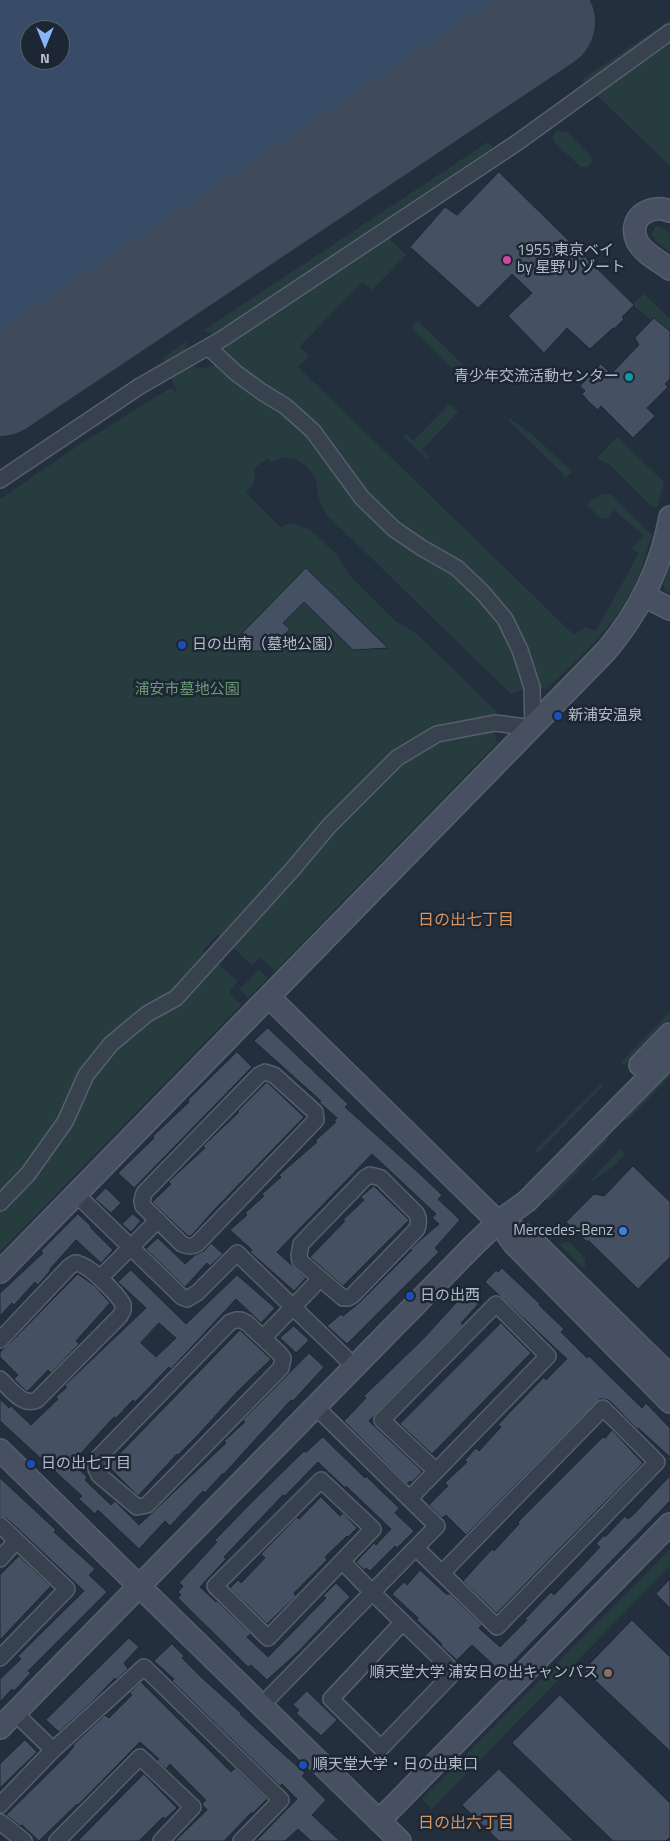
<!DOCTYPE html>
<meta charset="utf-8">
<style>
body{margin:0}
#map{position:relative;width:670px;height:1841px;overflow:hidden;background:#242f3e;font-family:"Titillium Web",sans-serif}
canvas{display:block}
.north{position:absolute;left:20px;top:20px;width:50px;height:50px;box-sizing:border-box;background:#1d2633;border:1px solid #59626f;border-radius:50%;rotate:180deg;font-size:14px;font-weight:700;line-height:20px;text-align:center;color:#b4bcc9}
.north::after{content:'';display:block;margin:auto;width:18px;height:22px;background:#8ab4f8;clip-path:polygon(50% 0,100% 100%,50% 72%,0 100%)}
</style>
<div id="map">
<canvas width="670" height="1841"></canvas>
<div class="north">N</div>
</div>
<script>
const ctx = document.querySelector('canvas').getContext('2d');
ctx.lineJoin = 'round';
function fill(path, color) {
  ctx.fillStyle = color;
  ctx.fill(path, 'evenodd');
}
function stroke(path, color, width, dash) {
  ctx.strokeStyle = color;
  ctx.lineWidth = width;
  ctx.lineCap = dash ? 'butt' : 'round';
  ctx.setLineDash(dash || []);
  ctx.stroke(path);
}
function write(font, color, halo, rows, align = 'center') {
  ctx.font = font + ' "Titillium Web","Noto Sans JP",sans-serif';
  ctx.lineWidth = 5;
  ctx.setLineDash([]);
  ctx.textBaseline = 'middle';
  ctx.strokeStyle = halo;
  ctx.fillStyle = color;
  for (const [text, x, y, turn = 0] of rows) {
    ctx.save();
    ctx.translate(x, y);
    ctx.rotate((+turn || 0) * Math.PI / 180);
    ctx.textAlign = isNaN(turn) ? turn : align;
    if (halo) ctx.strokeText(text, 0, 0);
    ctx.fillText(text, 0, 0);
    ctx.restore();
  }
}
fill(new Path2D(`
 M670 20V166L581 80Z
 M556 131 567 132 592 157V162L588 167H581L554 142 553 136Z
 M488 142 493 147 216 335 203 331Z
 M655 227H661L670 234V252L655 240 651 235Z
 M388 237 406 255 372 290 362 282 299 347 308 354 307 358 298 367 574 635 585 627 596 631 639 553 631 549 644 536 614 510 608 518H601L587 505C592 497 602 494 610 494L652 535C646 554 641 573 632 590 611 630 579 659 546 689 533 686 523 689 511 694L327 515 320 503 315 477 306 466 296 459 284 457 271 462 268 458 254 468C257 480 254 485 246 493L281 528 286 524H294L307 528 317 536 336 554 351 577 395 621 417 634 497 712C495 722 493 733 497 743L275 971 260 957 252 965 218 934 202 951 238 981 229 992 241 1005 0 1252V499L79 445 170 388 178 394 163 358 187 341C181 368 202 376 222 360L224 347Z
 M644 294 670 319V331L659 321H652L632 304Z
 M418 321 477 378 470 385 411 328Z
 M449 404 458 412 422 450 429 457 427 459 403 436 406 434 413 441Z
 M510 419 534 436 572 472 566 477 508 420Z
 M617 437 664 482 657 508 652 507 609 464 597 458Z
 M670 565V593L665 590 663 584Z
 M259 970 268 978 248 998 240 989Z
 M670 1012V1019L624 1066 621 1062Z
 M670 1071V1076L627 1121 624 1118Z
 M601 1084 603 1086 538 1153 535 1150Z
 M606 1137 609 1139 549 1201 546 1198Z
 M620 1149 625 1154 614 1166 592 1181 591 1180Z
 M568 1242 571 1243 585 1259V1267L583 1268 559 1244Z
 M670 1549V1566L432 1809 422 1799Z`), '#263c3f');
fill(new Path2D(`
 M0 0H551L0 368ZM30 30H60V60H30Z`), '#394c67');
stroke(new Path2D(`
 M0 388 547 22`), '#3f4a5a', 96);
const building = new Path2D(`
 M499 172 634 305 622 317 624 319 614 329 613 328 590 349 567 328 544 353 508 316 532 293 512 274 478 308 410 247 445 207 457 215Z
 M654 318 670 331V379L665 384 668 387 647 408 655 416 633 438 601 406 598 410 589 402 582 394 585 391 580 386 601 364 611 374 639 345 635 338Z
 M306 568 388 648 353 650 304 602 283 623 290 629 268 651H225Z
 M268 1028 348 1104 345 1107 422 1176 442 1195 438 1199 460 1220 435 1248 439 1252 347 1344 327 1326 341 1314 343 1316 360 1302 412 1250 410 1249 439 1224 432 1218 436 1214 372 1154 277 1252 306 1278 294 1291 250 1252 252 1250 230 1230 247 1215 245 1213 264 1196 262 1194 281 1177 279 1175 317 1142 315 1141 336 1122 334 1121 337 1118 319 1102 321 1101 254 1041Z
 M237 1052 252 1067 134 1188 118 1173 154 1138 153 1136 189 1102 188 1100Z
 M267 1082 304 1117 214 1210 191 1236H188L152 1202 171 1184 168 1182 205 1148 203 1146 239 1112 238 1111Z
 M633 1166 670 1202V1257L638 1289 589 1241H586L566 1222 594 1194 604 1196Z
 M374 1186 409 1220 343 1286 310 1257 345 1221 343 1220 364 1200 361 1197Z
 M106 1188 121 1203 111 1213 95 1199Z
 M78 1214 91 1226 90 1227 113 1250 101 1263 76 1240 50 1269V1271L38 1285 35 1282 14 1305 12 1303 0 1316V1293L43 1253 41 1251Z
 M133 1214 141 1221 131 1232 122 1224Z
 M158 1238 185 1264 195 1255 204 1251 211 1243 223 1254 210 1266 207 1263 185 1287 146 1249Z
 M502 1268 540 1304 539 1305 564 1329 561 1332 587 1358 589 1356 642 1408 646 1403 670 1428V1457L638 1428 637 1429 610 1401 605 1399H600L466 1535 446 1515 442 1518 429 1505 448 1486 445 1483 467 1462 465 1460 476 1448 479 1451 501 1427 498 1425 510 1412 544 1377 546 1380 567 1359 485 1282 496 1270 498 1272Z
 M131 1270 186 1324 237 1275 275 1308 261 1323 236 1299 171 1369 169 1367 135 1402 133 1400 116 1418 114 1417 72 1463 87 1477 85 1480 111 1505 115 1501 139 1525 226 1443 224 1441 245 1422 243 1420 309 1353 324 1367 293 1401 291 1400 224 1474 223 1473 205 1493 203 1491 170 1526 165 1521 139 1549 98 1510 95 1514 79 1499 82 1496 0 1421V1399L9 1408 11 1406 31 1425 58 1399 56 1397 67 1387 64 1386 146 1308 118 1282ZM159 1323 176 1338 156 1357 141 1343Z
 M78 1274 95 1286 110 1303 76 1341 79 1344 51 1373 48 1370 28 1391H26L14 1379 18 1375 0 1357V1352L13 1340Z
 M469 1289 482 1300 461 1323 463 1325 369 1421 419 1468 422 1472 412 1482 410 1481 407 1484 344 1421 366 1398 364 1396 423 1339Z
 M501 1323 531 1353 432 1454 400 1424Z
 M294 1326 309 1340 296 1353 280 1338Z
 M240 1330 271 1359 236 1393 197 1436 178 1455 177 1454 138 1496 108 1466Z
 M612 1430 643 1463 497 1613 495 1612 463 1581 492 1549 494 1551 519 1524 518 1522 603 1437 605 1438Z
 M323 1437 365 1478 366 1476 399 1508 395 1513 414 1531 397 1548 395 1546 370 1571 366 1568 364 1570 356 1562 374 1543 376 1545 391 1529 346 1486 345 1488 318 1462 285 1496 283 1495 224 1557 226 1559 200 1587 216 1602 217 1601 251 1634 247 1637 268 1657 326 1598 323 1596 336 1583 350 1597 297 1653 267 1680 251 1665 248 1667 178 1598 181 1595 178 1592 183 1586 179 1583 217 1542 215 1540 252 1502 304 1451 306 1452Z
 M670 1476V1501L502 1673 472 1645 457 1660 441 1646 442 1644 417 1620 418 1618 392 1594 404 1582 407 1585 420 1570 446 1594H450L482 1625 479 1628 500 1647 527 1620 525 1619 551 1592 554 1595 582 1566 600 1547 596 1544 604 1535 605 1537 625 1516 628 1519 633 1515Z
 M0 1478 56 1530 54 1532 95 1569 89 1575 107 1592 28 1671 31 1673 14 1691 12 1689 0 1702V1679L21 1659 18 1656 84 1591 14 1525 6 1518 0 1516Z
 M321 1497 340 1516 343 1513 357 1528 348 1537 347 1536 325 1557 327 1560 294 1593 296 1596 267 1624 230 1588 238 1580 241 1583 265 1558 261 1554 297 1517 299 1519Z
 M19 1556 51 1586 0 1640V1575Z
 M670 1579V1608L656 1594Z
 M632 1620 670 1657V1751L584 1670Z
 M129 1638 139 1647 124 1663 128 1669 116 1680 115 1678 92 1702 59 1732 46 1720Z
 M172 1644 184 1656 182 1658 201 1677 241 1713 240 1714 272 1744 305 1773 302 1776 326 1800 312 1815 340 1841H311L298 1829 285 1841H256L297 1799 282 1784 280 1786 172 1681 174 1679 154 1661Z
 M141 1682 231 1772 235 1768 267 1799 253 1813H251L224 1841H175L207 1810 202 1804 206 1800 170 1764 166 1769 157 1761 159 1759 140 1742 78 1805 77 1804 39 1841 22 1825 20 1826 6 1815 67 1755 74 1746 73 1745 105 1715 109 1718 132 1695 130 1693Z
 M307 1691 337 1720 321 1736 296 1713 299 1710 293 1705Z
 M560 1695 670 1803V1837L666 1841H613L512 1743Z
 M25 1740 37 1752 0 1788V1764Z
 M499 1769 574 1841H499L462 1805Z
 M144 1774 177 1808 165 1819 163 1817 139 1841H78Z`);
fill(building, '#455162');
stroke(building, '#1f2835', 1);
const street = new Path2D(`
 M0 480 140 386 222 339 518 142 670 32
 M265 1072 274 1075 315 1112 316 1120 197 1244C192 1247 188 1247 182 1244L143 1206 142 1201 144 1193 259 1075Z
 M370 1175 381 1178 416 1213C419 1218 419 1223 417 1229L353 1295 348 1298H343L300 1261 299 1255 301 1244 365 1178Z
 M76 1194 182 1297 187 1299 197 1293 237 1253 355 1367
 M0 1203 28 1174 65 1122 86 1075 111 1044 147 1014 176 998 292 870 329 826 397 758 437 734 495 723 533 728 532 687 520 650 505 619 483 593 457 568 422 548 394 529 362 498 313 431 285 406 262 392 236 373 208 347
 M100 1278 158 1220
 M236 1320H241L247 1323 279 1353 283 1358 281 1368 147 1505 137 1507 99 1475 96 1469 98 1458 230 1322Z
 M263 1338 320 1279
 M0 1340 69 1267 75 1263C88 1263 116 1293 123 1304V1310L120 1316 37 1400C22 1407 10 1388 0 1379
 M321 1480 373 1529 268 1638 215 1586Z
 M410 1498 548 1356 496 1304 382 1420 436 1471
 M0 1525 67 1589 0 1658
 M416 1548 497 1627 657 1462 603 1408 442 1573
 M0 1559 16 1541
 M343 1562C378 1600 417 1635 454 1672L381 1748 331 1699 403 1622
 M261 1706 437 1526 316 1407
 M15 1713 53 1750
 M0 1805 53 1750 144 1667 281 1800 241 1841
 M0 1822 24 1841
 M57 1841 140 1757 193 1807 161 1841`);
const secondary = new Path2D(`
 M670 211C650 203 627 218 637 241 643 253 659 261 670 269
 M644 596 670 609
 M269 997 498 1222 514 1244 670 1402
 M640 1065 670 1034
 M500 1223 529 1237 670 1376
 M0 1272 606 651C639 612 661 568 670 517
 M0 1450 400 1841
 M0 1728 473 1246 498 1222 527 1201 670 1056
 M379 1821 670 1524`);
stroke(street, '#565f6c', 18);
stroke(secondary, '#565f6c', 24);
stroke(street, '#38414e', 15);
stroke(secondary, '#465061', 21);
for (const [x, y, r, color] of [
 [507,260,5,"#d1479c"],
 [629,377,5,"#0f9aa8"],
 [182,645,5,"#1a4fb4"],
 [558,716,5,"#1a4fb4"],
 [623,1231,5,"#3f7fe0"],
 [410,1296,5,"#1a4fb4"],
 [31,1464,5,"#1a4fb4"],
 [608,1673,5,"#8d6e63"],
 [303,1765,5,"#1a4fb4"]
]) {
  const dot = new Path2D();
  dot.arc(x, y, r, 0, 2 * Math.PI);
  ctx.fillStyle = color;
  ctx.fill(dot);
  stroke(dot, '#1d2633', 2);
}
write('15px', '#b4bcc9', '#1d2633', [
 ["1955 東京ベイ",517,251],
 ["by 星野リゾート",517,268],
 ["青少年交流活動センター",619,377,"right"],
 ["日の出南（墓地公園）",192,645],
 ["新浦安温泉",568,716],
 ["Mercedes-Benz",613,1231,"right"],
 ["日の出西",420,1296],
 ["日の出七丁目",41,1464],
 ["順天堂大学 浦安日の出キャンパス",598,1673,"right"],
 ["順天堂大学・日の出東口",313,1765]
], 'left');
write('15px', '#6b9a76', '#1d2633', [
 ["浦安市墓地公園",187,690]
]);
write('16px', '#d59563', '#1d2633', [
 ["日の出七丁目",466,921],
 ["日の出六丁目",466,1824]
]);
</script>
